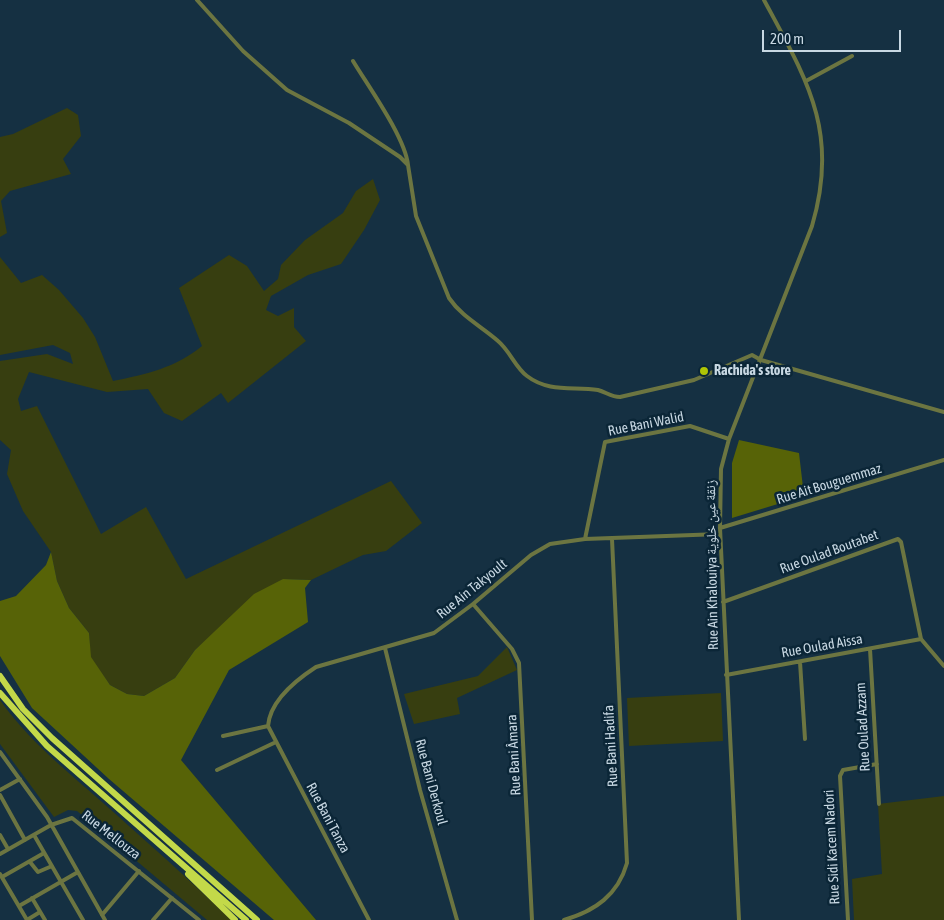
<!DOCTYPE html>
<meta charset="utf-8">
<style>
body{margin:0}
#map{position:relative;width:944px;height:920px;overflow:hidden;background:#153042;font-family:"Asap Condensed",sans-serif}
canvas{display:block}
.scale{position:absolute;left:762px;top:30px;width:139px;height:22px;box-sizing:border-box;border:2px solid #c8d8e3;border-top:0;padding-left:6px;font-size:15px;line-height:18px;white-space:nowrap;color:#c8d8e3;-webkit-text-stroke:4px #0b2637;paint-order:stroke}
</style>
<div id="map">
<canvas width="944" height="920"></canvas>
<div class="scale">200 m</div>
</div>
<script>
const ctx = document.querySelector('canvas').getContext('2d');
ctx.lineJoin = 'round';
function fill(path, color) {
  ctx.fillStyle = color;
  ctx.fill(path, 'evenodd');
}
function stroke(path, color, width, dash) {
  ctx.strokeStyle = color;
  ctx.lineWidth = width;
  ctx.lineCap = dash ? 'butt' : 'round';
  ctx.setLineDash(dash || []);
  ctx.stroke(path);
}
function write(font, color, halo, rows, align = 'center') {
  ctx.font = font + ' "Asap Condensed","Noto Naskh Arabic",sans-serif';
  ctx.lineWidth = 5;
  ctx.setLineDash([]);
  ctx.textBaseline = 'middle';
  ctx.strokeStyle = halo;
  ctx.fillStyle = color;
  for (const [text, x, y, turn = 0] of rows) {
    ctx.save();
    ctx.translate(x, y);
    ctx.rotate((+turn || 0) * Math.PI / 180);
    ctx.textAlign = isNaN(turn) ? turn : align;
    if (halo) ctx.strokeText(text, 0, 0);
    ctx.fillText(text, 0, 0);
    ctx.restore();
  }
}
fill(new Path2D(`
 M67 108 78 115 81 136 63 159 71 174 10 191 1 201 7 233 0 237V137L13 134Z
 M373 179 380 200 364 230 341 264 308 275 271 296 266 310 278 316 294 308V327L306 341 228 403 221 393 182 421 164 413 148 389 107 392 29 372 18 399 21 411 37 406 101 534 146 507 186 579 391 481 422 523 386 551 363 555 311 580 283 579 224 624 195 650 175 678 144 696 127 694 110 685 90 657 89 633 69 608 57 581 51 552 23 511 7 474 11 450 0 440V361L47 354 73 364 70 353 53 345 0 355V257L21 283 42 275 59 290 83 318 95 337 113 381C147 374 175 368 202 346L179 288 229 255 247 266 264 291 278 279 281 265 305 240 343 213 356 191Z
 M507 647 517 670 457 698 460 714 414 724 404 694 478 676Z
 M721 693 723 741 629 746 627 698Z
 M0 700C28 740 66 770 102 802 146 841 189 879 231 920H207L77 811 68 810 54 817 0 744Z
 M944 796V920H854L852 879 882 874 878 804Z`), '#373e10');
fill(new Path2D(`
 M739 440 799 453 804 496 732 518V463Z
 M51 552 57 581 69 608 89 633 91 657 110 685 127 694 144 696 175 678 195 650 254 594 283 579 311 580 305 588 308 622 229 670 181 760 316 920H274L109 779 32 708 0 656V601L16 596 46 565Z`), '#576307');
stroke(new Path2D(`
 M197 0 243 51 287 90 349 123 400 157 408 165 416 216 449 298C462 317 481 326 498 341 510 351 515 367 527 376 549 393 574 386 598 390 606 392 611 397 620 397L694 380 752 355 761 360 944 412
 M353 61C368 86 405 137 408 165
 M806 81 852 56
 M720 528 944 460
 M585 539 605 442 690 426 729 439
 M723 602 898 539 901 542 921 639 944 666
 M473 604 512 649 519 663 532 920
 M385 648 420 790 457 920
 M870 649 879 804
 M800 662 805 739
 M726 675 921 639
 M223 736 268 726
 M0 752 47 817 105 920
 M217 770 276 742
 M0 790 20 779
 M0 795 25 840
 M0 835 8 849
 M34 835 83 920
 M0 854 51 825 72 818 199 920
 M30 862 38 872 52 866
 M0 874 27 920
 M2 877 44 853
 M32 898 45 920
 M19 906 78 872
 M102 915 139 871
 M27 920 40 912
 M153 920 172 898
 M369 920 268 726C270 701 296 680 316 667L434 633 473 604 531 555 550 544 585 539 720 534
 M564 920C595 911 618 895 627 863L612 539
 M739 920 720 528 721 469 729 439 812 226C840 132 807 80 764 0
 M848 920 840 776 843 770 877 764`), '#6c7541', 4);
stroke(new Path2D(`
 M0 676 23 709 52 738 257 920
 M0 693 47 746 246 920
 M188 874 235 920`), '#c3d949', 6);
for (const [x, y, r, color] of [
 [704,371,5,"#afc505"]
]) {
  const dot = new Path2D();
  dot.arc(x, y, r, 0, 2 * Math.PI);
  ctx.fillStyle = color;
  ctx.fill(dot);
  stroke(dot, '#0b2637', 2);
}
write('bold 14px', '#c8d8e3', '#0b2637', [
 ["Rachida's store",714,371]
], 'left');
write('14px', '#c8d8e3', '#0b2637', [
 ["Rue Bani Walid",646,424,-11],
 ["Rue Ait Bouguemmaz",829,484,-17],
 ["Rue Oulad Boutabet",829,552,-20],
 ["Rue Ain Khalouiya زنقة عين خلوية",712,565,-91],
 ["Rue Ain Takyoult",472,589,-39],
 ["Rue Oulad Aissa",822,646,-10],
 ["Rue Oulad Azzam",863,727,-93],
 ["Rue Bani Hadifa",611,746,-93],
 ["Rue Bani Âmara",514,755,-93],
 ["Rue Bani Derkoul",431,782,75],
 ["Rue Bani Tanza",328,818,62],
 ["Rue Mellouza",111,835,38],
 ["Rue Sidi Kacem Nadori",832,847,-93]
]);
</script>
